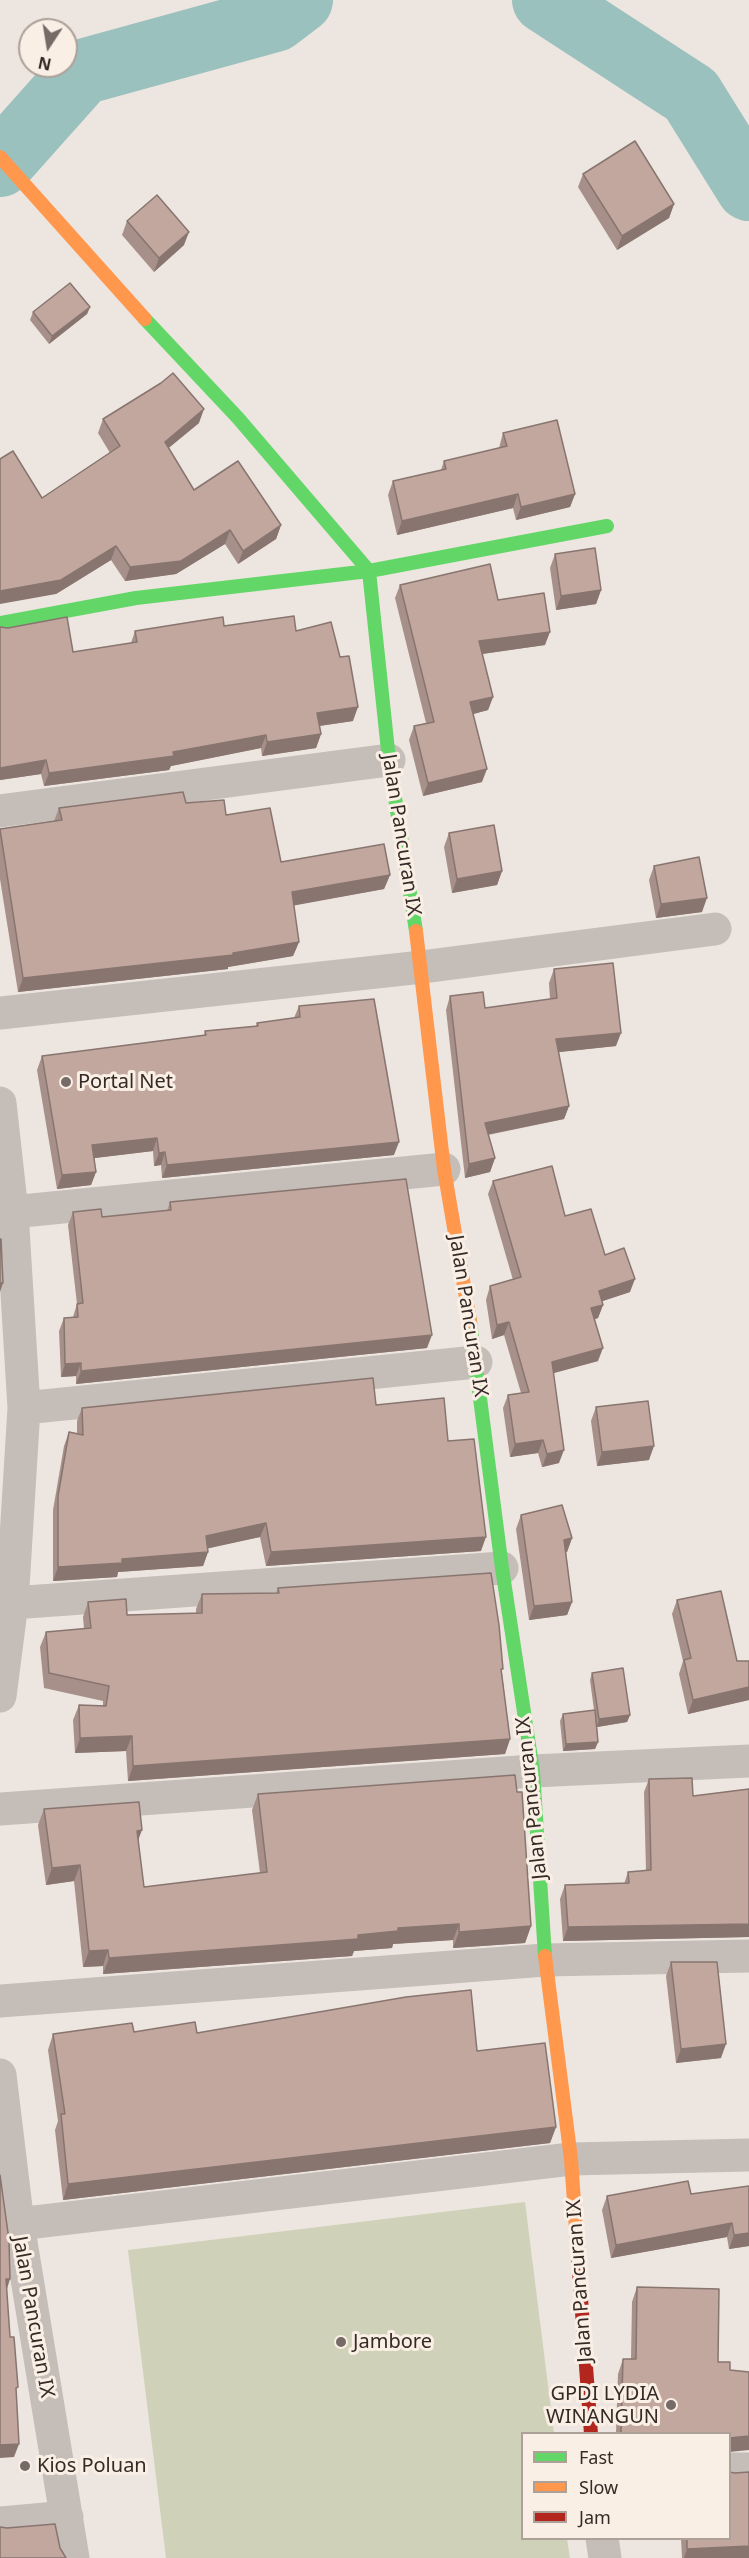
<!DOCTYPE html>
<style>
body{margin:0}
#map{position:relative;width:749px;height:2558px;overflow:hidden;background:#ede5df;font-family:"Noto Sans",sans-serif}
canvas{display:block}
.legend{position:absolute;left:521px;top:2432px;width:210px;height:108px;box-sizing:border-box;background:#faefe5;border:2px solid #aca099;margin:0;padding:8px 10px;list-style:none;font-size:18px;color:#362a26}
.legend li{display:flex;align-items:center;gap:12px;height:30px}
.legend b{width:30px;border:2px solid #aca099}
.north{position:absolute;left:18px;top:18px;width:60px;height:60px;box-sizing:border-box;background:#faefe5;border:2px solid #aca099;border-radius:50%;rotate:192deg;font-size:16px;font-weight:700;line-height:24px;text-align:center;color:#362a26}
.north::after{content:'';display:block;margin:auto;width:21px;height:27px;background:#766b67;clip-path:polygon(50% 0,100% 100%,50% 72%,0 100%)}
</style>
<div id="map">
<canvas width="749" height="2558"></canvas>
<ul class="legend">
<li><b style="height:8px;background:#63d668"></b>Fast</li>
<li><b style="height:8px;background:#ff974d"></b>Slow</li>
<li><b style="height:8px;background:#b3261e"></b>Jam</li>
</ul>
<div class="north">N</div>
</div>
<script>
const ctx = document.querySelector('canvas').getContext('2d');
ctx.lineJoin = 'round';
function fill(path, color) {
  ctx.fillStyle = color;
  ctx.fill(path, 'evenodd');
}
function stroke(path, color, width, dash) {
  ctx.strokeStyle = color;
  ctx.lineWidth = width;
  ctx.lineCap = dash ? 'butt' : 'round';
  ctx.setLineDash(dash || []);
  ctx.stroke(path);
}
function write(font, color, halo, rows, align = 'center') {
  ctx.font = font + ' "Noto Sans",sans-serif';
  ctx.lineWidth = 6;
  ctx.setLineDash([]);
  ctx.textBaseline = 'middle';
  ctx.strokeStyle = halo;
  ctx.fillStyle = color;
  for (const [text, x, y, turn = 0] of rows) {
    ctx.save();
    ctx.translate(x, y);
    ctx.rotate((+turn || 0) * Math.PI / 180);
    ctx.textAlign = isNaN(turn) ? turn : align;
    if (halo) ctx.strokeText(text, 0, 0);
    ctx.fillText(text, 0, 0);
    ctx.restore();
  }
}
fill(new Path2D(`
 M525 2202 554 2433 522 2434V2538L567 2539 570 2558H166L128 2250Z`), '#cfd2b8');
stroke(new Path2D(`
 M545 0 691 95 749 188
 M0 164 82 72 275 19 300 0`), '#9ac1bd', 66);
stroke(new Path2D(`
 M0 811 389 760
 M0 1013 422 967 715 929
 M0 1103 12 1212 24 1408 12 1603 0 1696
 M12 1212 444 1169
 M24 1408 476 1362
 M12 1603 502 1568
 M0 1809 533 1771 749 1761
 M0 2001 545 1960 749 1956
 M0 2075 18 2224 73 2558
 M18 2224 571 2159 749 2155
 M730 2469H749
 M0 2523 67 2517
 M602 2538 605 2558`), '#c5bdb8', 33);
stroke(new Path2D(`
 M145 319 238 418 369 571 607 526
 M0 623 136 598 369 571 389 760 416 931
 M470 1321 502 1568 533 1771 545 1956`), '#63d668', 14);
stroke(new Path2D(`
 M0 157 145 319
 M416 931 444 1169 470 1321
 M545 1956 571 2159 578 2258`), '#ff974d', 14);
stroke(new Path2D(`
 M578 2258 591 2434`), '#b3261e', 14);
fill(new Path2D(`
 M583 174 674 204 669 218 617 250 578 187Z
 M127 221 184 245 154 272 122 235Z
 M90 307 87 314 49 344 30 320 33 312Z
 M103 419 199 423 168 448 194 490 281 525 276 539 238 564 225 544 176 574 125 581 111 560 56 594 42 498 110 453 98 433Z
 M503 433 575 494 570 507 516 520 513 508 397 535 388 495 393 481 441 470 444 461 499 448Z
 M555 554 601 590 596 604 556 610 550 568Z
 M400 585 498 600 545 645 482 654 493 697 488 710 473 714 482 782 423 796 409 740 414 726 426 723 395 598Z
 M224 626 296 631 353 721 319 726 321 734 316 748 262 756 261 748 171 766 169 770 44 786 41 774 0 780V627L73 652 131 643 135 631Z
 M186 803 226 815 281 862 390 875 384 889 293 905 299 942 293 956 228 967V969L18 992 0 879V829L54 821 59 808Z
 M449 833 502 871 497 885 452 893 444 847Z
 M654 866 702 912 656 918 649 880Z
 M554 969 616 1046 558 1052 569 1106 564 1119 488 1135 495 1158 490 1172 465 1178 446 1010 450 996 485 1008 550 999 549 983Z
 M299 1006 394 1155 162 1178 161 1165 154 1166 153 1151 94 1158 96 1172 91 1185 57 1189 37 1070 42 1056 204 1035 205 1031 256 1026 257 1023 294 1018Z
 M493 1181 565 1216 605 1255 630 1292 602 1301 603 1305 598 1318 595 1319 598 1361 553 1373 559 1463 542 1467 538 1453 510 1457 503 1408 508 1395 521 1393 504 1335 492 1339 486 1300 490 1286 513 1280 488 1194Z
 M170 1202 427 1348 76 1384V1376L61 1377 59 1331 64 1318 73 1317 77 1304 68 1225 73 1212 102 1217 167 1211Z
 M376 1405 448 1441 481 1551 266 1566 260 1537 207 1548 208 1552 203 1566 118 1572 117 1577 53 1581V1510L64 1446 69 1432 77 1434V1421L82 1408Z
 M596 1407 649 1460 597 1466 591 1421Z
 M521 1515 572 1538 567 1552H566L572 1602 567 1615 529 1620 516 1529Z
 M278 1588 502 1673 510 1739 505 1754 128 1781 126 1751 75 1753 73 1720 79 1705 103 1706V1701L44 1688 40 1647 46 1632 84 1629 83 1617 88 1602 127 1615 196 1613V1609L202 1594 276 1593Z
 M677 1600 737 1661H749V1700L688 1714 679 1674 683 1661 672 1614Z
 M592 1673 630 1715 627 1722 597 1727 598 1742 595 1749 563 1751 560 1721 563 1714 594 1710 590 1680Z
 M649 1779 693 1796 749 1789V1937L563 1941 560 1899 565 1885 624 1884 628 1872 646 1871 644 1792Z
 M258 1794 531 1926 525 1943 453 1948V1940L393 1944 392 1948 354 1951 352 1956 103 1974V1966L83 1967 74 1881 46 1885 38 1825 44 1809 138 1841 144 1887 260 1873 252 1810Z
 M671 1962 721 2058 676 2063 666 1976Z
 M134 2032 197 2033 477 2051 556 2127 550 2143 63 2200 55 2130 58 2121 48 2050 53 2034Z
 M749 2186V2246L729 2249 727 2237 611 2258 602 2210 607 2196 691 2194Z
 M637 2287 718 2362 730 2370 749 2450 729 2433H616L618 2374 623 2359H631L632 2302Z
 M681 2538H729L749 2558H682Z`), '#a79089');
fill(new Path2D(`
 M674 204 669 218 617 250 622 236Z
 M189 232 184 245 154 272 159 258Z
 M90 307 87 314 49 344 52 336Z
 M204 409 199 423 159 456 165 442Z
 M518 494 513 508 397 535 402 521Z
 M575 494 570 507 516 520 521 507Z
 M281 525 276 539 238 564 243 551Z
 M230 530 225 544 176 574 125 581 130 567Z
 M116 546 111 560 56 594 0 604V591Z
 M601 590 596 604 556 610 561 596Z
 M550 632 545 645 475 655 479 641Z
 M493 697 488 710 466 716 470 702Z
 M358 707 353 721 312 727 317 713Z
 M321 734 316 748 262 756 267 742Z
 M266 735 261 748 171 766 169 770 44 786 49 773 173 752Z
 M46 760 41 774 0 780V768Z
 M487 769 482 782 423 796 428 783Z
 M502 871 497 885 452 893 457 879Z
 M390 875 384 889 286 907 292 892Z
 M707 898 702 912 656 918 661 904Z
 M299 942 293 956 228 967V969L18 992 23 978 233 953Z
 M621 1033 616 1046 551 1053 556 1039Z
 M569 1106 564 1119 480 1136 485 1123Z
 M157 1138 153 1151 87 1159 92 1145Z
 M399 1142 394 1155 162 1178 167 1165Z
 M165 1152 161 1165 154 1166 159 1153Z
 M495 1158 490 1172 465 1178 469 1164Z
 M96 1172 91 1185 57 1189 62 1175Z
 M635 1279 630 1292 594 1304 599 1291Z
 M0 1283H3L0 1292Z
 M603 1305 598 1318 587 1322 591 1308Z
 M509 1322 504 1335 492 1339 497 1325Z
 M432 1335 427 1348 76 1384 81 1371Z
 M603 1348 598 1361 547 1375 552 1362Z
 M81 1363 76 1376 61 1377 65 1364Z
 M543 1440 538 1453 510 1457 515 1444Z
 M654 1446 649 1460 597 1466 602 1452Z
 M564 1450 559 1463 542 1467 547 1454Z
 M266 1523 260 1537 201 1550 206 1536Z
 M486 1537 481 1551 266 1566 271 1552Z
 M572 1538 567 1552 559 1554 564 1540Z
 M208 1552 203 1566 118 1572 117 1577 53 1581 58 1567 122 1559Z
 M572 1602 567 1615 529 1620 534 1606Z
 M749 1687V1700L688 1714 693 1700Z
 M630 1715 627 1722 597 1727 599 1719Z
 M132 1736 126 1751 75 1753 80 1738Z
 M510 1739 505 1754 128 1781 133 1766Z
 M598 1742 595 1749 563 1751 566 1744Z
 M142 1830 136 1846 137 1831Z
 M80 1865 74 1881 46 1885 52 1868Z
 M459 1924 453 1940 393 1944 392 1948 354 1951 352 1956 103 1974 109 1958 358 1935 398 1928Z
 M749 1924V1937L563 1941 568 1927Z
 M531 1926 525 1943 453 1948 459 1932Z
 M108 1950 103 1966 83 1967 89 1951Z
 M726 2044 721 2058 676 2063 681 2049Z
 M556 2127 550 2143 63 2200 68 2184Z
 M732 2223 727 2237 611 2258 616 2245Z
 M749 2233V2246L729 2249 734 2235Z
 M6 2279H10L6 2292Z
 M749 2436V2450L729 2452V2438Z
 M19 2444 14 2457 0 2458V2445Z
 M749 2546V2558H684L687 2549Z`), '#88756f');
const building = new Path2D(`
 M635 141 674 204 622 236 583 174Z
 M157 195 189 232 159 258 127 221Z
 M70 283 90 307 52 336 33 312Z
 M173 373 204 409 165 442 194 490 238 461 281 525 243 551 230 530 181 561 130 567 116 546 61 580 0 591V459L13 451 42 498 120 446 103 419 161 383Z
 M557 420 575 494 521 507 518 494 402 521 393 481 446 469 444 461 507 446 503 433Z
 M595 548 601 590 561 596 555 554Z
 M490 564 498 600 544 593 550 632 479 641 493 697 470 702 487 769 428 783 414 726 434 722 400 585Z
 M294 616 296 631 331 622 340 657 349 656 358 707 317 713 321 734 267 742 266 735 173 752 174 756 49 773 46 760 0 768V627L8 628 67 617 73 652 137 642 135 631 223 617 224 626Z
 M183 792 186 803 224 800 226 815 270 808 281 862 384 844 390 875 292 892 299 942 233 953V955L23 978 0 829 62 820 59 808Z
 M494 825 502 871 457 879 449 833Z
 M699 857 707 898 661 904 654 866Z
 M613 963 621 1033 556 1039 569 1106 485 1123 495 1158 469 1164 450 996 483 992 485 1008 557 998 554 969Z
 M374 999 399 1142 167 1165 165 1152 159 1153 157 1138 92 1145 96 1172 62 1175 42 1056 206 1035 205 1031 258 1026 257 1023 300 1017 299 1006Z
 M552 1166 565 1216 591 1209 605 1255 624 1248 635 1279 599 1291 603 1305 591 1308 603 1348 552 1362 564 1450 547 1454 543 1440 515 1444 508 1395 529 1392 509 1322 497 1325 490 1286 521 1277 493 1181Z
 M406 1179 432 1335 81 1371V1363L65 1364 64 1318 78 1317 77 1304 83 1303 73 1212 101 1209 102 1217 171 1210 170 1202Z
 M0 1239H1L3 1283H0Z
 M373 1378 376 1405 444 1398 448 1441 474 1439 486 1537 271 1552 266 1523 206 1536 208 1552 122 1559V1563L58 1567V1496L69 1432 83 1435 82 1408Z
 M648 1401 654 1446 602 1452 596 1407Z
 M562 1505 572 1538 564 1540 572 1602 534 1606 521 1515Z
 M491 1573 499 1625 503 1669H501L510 1739 133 1766 132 1736 80 1738 79 1705 106 1706 109 1686 49 1673 46 1632 91 1628 88 1602 126 1599 127 1615 202 1613V1594L279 1593 278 1588Z
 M721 1591 737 1661H749V1687L693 1700 684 1660 691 1658 677 1600Z
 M623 1668 630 1715 599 1719 592 1673Z
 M595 1710 598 1742 566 1744 563 1714Z
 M515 1775 517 1792H522L531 1926 459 1932V1924L398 1928V1931L358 1935V1939L109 1958 108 1950 89 1951 80 1865 52 1868 44 1809 139 1802 142 1830 137 1831 144 1887 267 1872 258 1794Z
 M692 1778 693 1796 749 1789V1924L568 1927 565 1885 629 1883 628 1872 651 1870 649 1779Z
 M671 1962H717L726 2044 681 2049Z
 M471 1990 477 2051 545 2043 556 2127 68 2184 61 2114H65L53 2034 132 2023 134 2032 195 2022 197 2033 406 1997Z
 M0 2175 9 2240 10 2279H6L10 2337H14L18 2387 16 2388 19 2444 0 2445Z
 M688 2181 691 2194 749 2186V2233L734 2235 732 2223 616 2245 607 2196Z
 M637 2287 719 2289 718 2362H730V2370L749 2372V2436L729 2438V2433H621L623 2359H636Z
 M729 2472 735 2473 749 2472V2546L687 2549V2538H729Z
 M55 2524 60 2548 66 2558H0V2527L7 2528Z`);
fill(building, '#c2a79f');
stroke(building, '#88756f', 1.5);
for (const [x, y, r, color] of [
 [66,1082,6,"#766b67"],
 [341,2342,6,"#766b67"],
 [671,2405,6,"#766b67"],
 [25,2466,6,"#766b67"]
]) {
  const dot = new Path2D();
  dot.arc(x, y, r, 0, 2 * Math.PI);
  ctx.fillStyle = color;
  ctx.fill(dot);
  stroke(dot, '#faefe5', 2);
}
write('20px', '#362a26', '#faefe5', [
 ["Jalan Pancuran IX",401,835,81],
 ["Jalan Pancuran IX",468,1316,81],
 ["Jalan Pancuran IX",532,1798,-96],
 ["Jalan Pancuran IX",580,2281,-94],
 ["Jalan Pancuran IX",33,2317,80]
]);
write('20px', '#362a26', '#faefe5', [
 ["Portal Net",78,1082],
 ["Jambore",353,2342],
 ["GPDI LYDIA",659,2394,"right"],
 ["WINANGUN",659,2417,"right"],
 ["Kios Poluan",37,2466]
], 'left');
</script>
